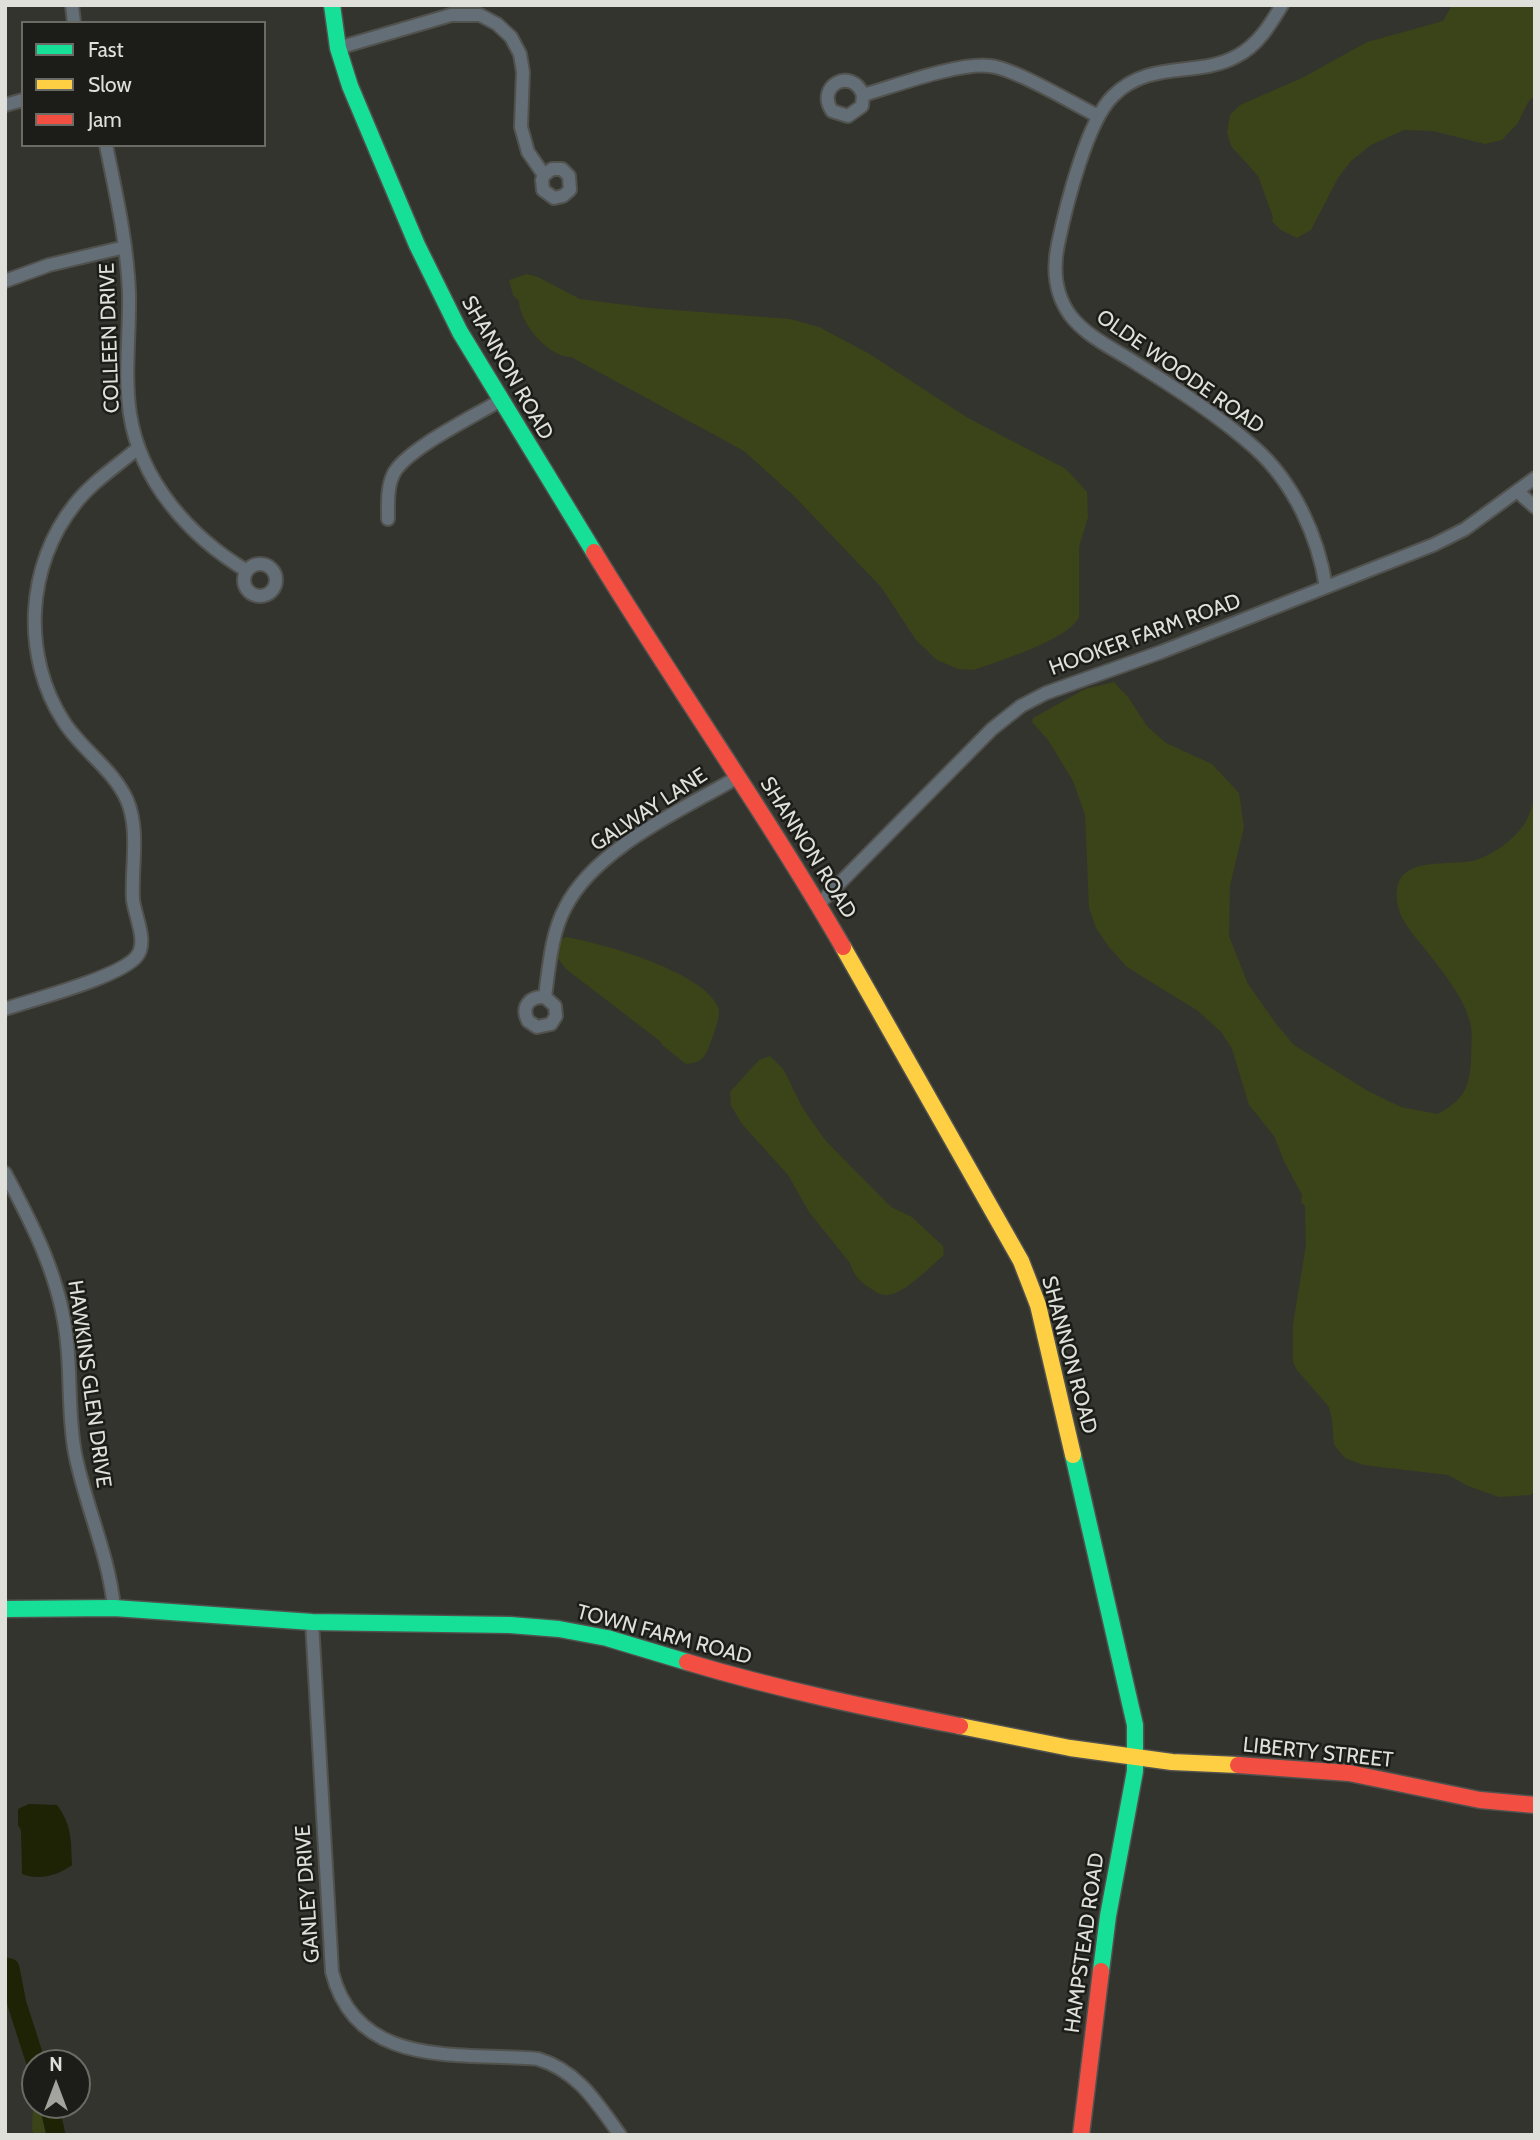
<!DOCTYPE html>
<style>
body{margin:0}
#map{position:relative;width:1540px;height:2140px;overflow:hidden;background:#33342e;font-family:Cabin,sans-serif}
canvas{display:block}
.frame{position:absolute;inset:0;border:7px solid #dee0d9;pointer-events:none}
.legend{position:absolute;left:21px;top:21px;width:245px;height:126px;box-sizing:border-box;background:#1c1d18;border:2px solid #6a6b65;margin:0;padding:9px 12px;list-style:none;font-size:21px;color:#dee0d9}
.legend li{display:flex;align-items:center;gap:14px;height:35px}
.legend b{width:35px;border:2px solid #6a6b65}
.north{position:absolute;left:21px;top:2049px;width:70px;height:70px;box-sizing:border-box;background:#1c1d18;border:2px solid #6a6b65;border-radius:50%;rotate:0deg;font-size:19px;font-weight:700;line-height:28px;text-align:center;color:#dee0d9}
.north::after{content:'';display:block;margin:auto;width:24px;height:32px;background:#a2a49d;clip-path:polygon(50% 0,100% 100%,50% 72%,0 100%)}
</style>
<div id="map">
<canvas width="1540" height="2140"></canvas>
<div class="frame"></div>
<ul class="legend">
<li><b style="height:9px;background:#16e098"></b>Fast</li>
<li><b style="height:9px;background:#ffcf43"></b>Slow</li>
<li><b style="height:9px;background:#f24e42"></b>Jam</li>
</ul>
<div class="north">N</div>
</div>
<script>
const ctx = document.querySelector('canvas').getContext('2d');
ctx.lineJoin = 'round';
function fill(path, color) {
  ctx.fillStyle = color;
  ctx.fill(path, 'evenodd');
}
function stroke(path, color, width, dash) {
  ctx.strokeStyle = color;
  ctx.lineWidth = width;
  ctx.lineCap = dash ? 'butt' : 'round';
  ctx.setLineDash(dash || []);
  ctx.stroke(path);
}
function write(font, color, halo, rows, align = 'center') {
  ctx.font = font + ' Cabin,sans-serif';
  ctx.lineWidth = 5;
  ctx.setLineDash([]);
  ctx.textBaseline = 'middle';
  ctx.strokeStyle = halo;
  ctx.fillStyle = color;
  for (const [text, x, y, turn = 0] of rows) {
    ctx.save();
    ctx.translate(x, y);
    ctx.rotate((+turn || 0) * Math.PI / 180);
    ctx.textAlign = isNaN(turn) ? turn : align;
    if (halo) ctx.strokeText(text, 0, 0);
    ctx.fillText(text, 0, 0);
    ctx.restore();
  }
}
fill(new Path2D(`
 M1452 5H1527L1535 10V95L1528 102 1518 123 1502 140 1485 144 1433 131 1404 130 1371 145 1351 161 1338 178 1311 230 1297 238 1281 230 1272 221 1273 217 1258 176 1231 146 1227 132 1230 115 1240 105 1304 77 1367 42 1443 21Z
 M527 274 538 277 580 299 649 308 790 319 819 327 868 353 968 418 1066 469 1087 492 1088 517 1079 547V617C1068 640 999 661 974 670L958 669 937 660 916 640 881 587 795 497 744 451 571 357C549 358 519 322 519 301L513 295 509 280Z
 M1114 682 1128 697 1147 726 1166 743 1212 764 1239 793 1244 827 1230 886 1229 936 1248 984 1277 1025 1294 1045 1368 1091 1401 1107 1438 1114C1463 1100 1470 1088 1471 1059 1471 1047 1473 1033 1470 1022 1464 999 1446 976 1432 958 1417 937 1393 918 1397 889 1402 855 1452 867 1476 860 1494 854 1512 841 1523 826 1529 819 1532 806 1535 797V1490L1531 1495 1499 1497 1468 1486 1448 1475 1363 1465 1345 1458 1334 1445 1332 1420 1329 1407 1297 1370 1293 1362V1324L1306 1245 1305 1206 1301 1202 1302 1195 1284 1161 1274 1136 1249 1105 1232 1049 1221 1032 1198 1011 1127 967 1109 947 1096 928 1089 908 1085 815 1073 781 1048 740 1032 722 1033 718 1085 689Z
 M566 937C602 943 700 971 717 1005 722 1014 716 1026 713 1036 706 1053 707 1062 686 1064L662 1045 661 1042 566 969 555 955V942Z
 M770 1056 784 1070 802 1107 825 1140 891 1207 912 1217 943 1246 944 1255C931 1266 903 1296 885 1295 879 1295 875 1291 870 1288 860 1282 853 1274 850 1263L809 1212 788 1175 742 1124 731 1106 730 1092 759 1060Z
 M34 2086 35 2105H44L49 2135H34L32 2130Z`), '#3b4319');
fill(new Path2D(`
 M29 1804 57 1805C72 1825 71 1841 72 1865 59 1875 38 1881 22 1874L21 1830 18 1825V1809Z`), '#1d2304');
stroke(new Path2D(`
 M5 1967 10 1968 17 2004 36 2063
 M49 2105 56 2135`), '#1d2304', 19);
const street = new Path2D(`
 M72 5 74 23
 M1282 5C1270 25 1258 45 1237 56 1198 78 1150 59 1113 96 1087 121 1066 206 1058 244 1053 268 1055 294 1070 315 1086 336 1112 348 1134 362 1175 388 1218 415 1255 448 1294 483 1318 536 1326 587
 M338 48 451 15H480L497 24 511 37 520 54 523 72 521 127 528 152 544 175 542 180 543 190 554 198 563 196 570 190 569 176 562 169H552L544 175
 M863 95 862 106 848 116 832 111C815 86 852 66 863 95 895 86 959 62 990 66 1016 69 1072 103 1098 116
 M5 105 23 100
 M106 145C116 194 127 242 129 292 130 333 124 374 130 414 140 481 190 537 247 571
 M5 281 49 265 125 247
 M1517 491 1535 507
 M388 519C388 504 387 488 393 475 404 450 475 416 501 400
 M244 580a16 16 0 1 1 32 0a16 16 0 1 1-32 0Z
 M819 904 992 729 1021 706 1046 693 1161 652 1433 545 1465 529 1535 478
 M545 997 555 1006 556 1016 551 1024 537 1027 528 1021C521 1007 529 996 545 997 549 968 551 934 565 908 595 848 682 810 738 777
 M5 1009C34 999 121 977 137 956 148 942 135 916 133 900 131 867 140 831 127 800 113 769 82 750 64 722 21 656 26 565 75 504 92 482 117 466 138 448
 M5 1173C34 1227 61 1280 67 1342 71 1379 68 1416 75 1453 85 1505 109 1555 114 1608
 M312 1622 332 1972C357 2070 460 2052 538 2059 578 2071 597 2103 620 2135`);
const fast = new Path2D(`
 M332 5 338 48 350 86 417 245 460 332 594 552
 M1073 1455 1135 1725V1771L1108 1916 1101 1971
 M5 1609 114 1608 312 1622 510 1625 559 1629 607 1638 687 1662`);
const slow = new Path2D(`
 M843 947 1021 1261 1038 1305 1073 1455
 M960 1726 1070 1748 1172 1762 1238 1765`);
const jam = new Path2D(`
 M594 552C675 685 765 812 843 947
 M687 1662C777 1689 868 1708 960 1726
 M1238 1765 1349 1773 1480 1800 1535 1805
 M1081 2135 1101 1971`);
stroke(street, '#51524e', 16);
stroke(fast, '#51524e', 19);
stroke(slow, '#51524e', 19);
stroke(jam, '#51524e', 19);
stroke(street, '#646e76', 12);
stroke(fast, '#16e098', 16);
stroke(slow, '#ffcf43', 16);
stroke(jam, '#f24e42', 16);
write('21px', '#dee0d9', '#1c1d18', [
 ["COLLEEN DRIVE",110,338,-92],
 ["SHANNON ROAD",507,368,60],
 ["OLDE WOODE ROAD",1180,372,35],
 ["HOOKER FARM ROAD",1145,635,-20],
 ["GALWAY LANE",649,810,-33],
 ["SHANNON ROAD",808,848,58],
 ["SHANNON ROAD",1069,1355,75],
 ["HAWKINS GLEN DRIVE",89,1384,82],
 ["TOWN FARM ROAD",664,1635,15],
 ["LIBERTY STREET",1318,1753,6],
 ["GANLEY DRIVE",308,1894,-94],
 ["HAMPSTEAD ROAD",1085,1943,-82]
]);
</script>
